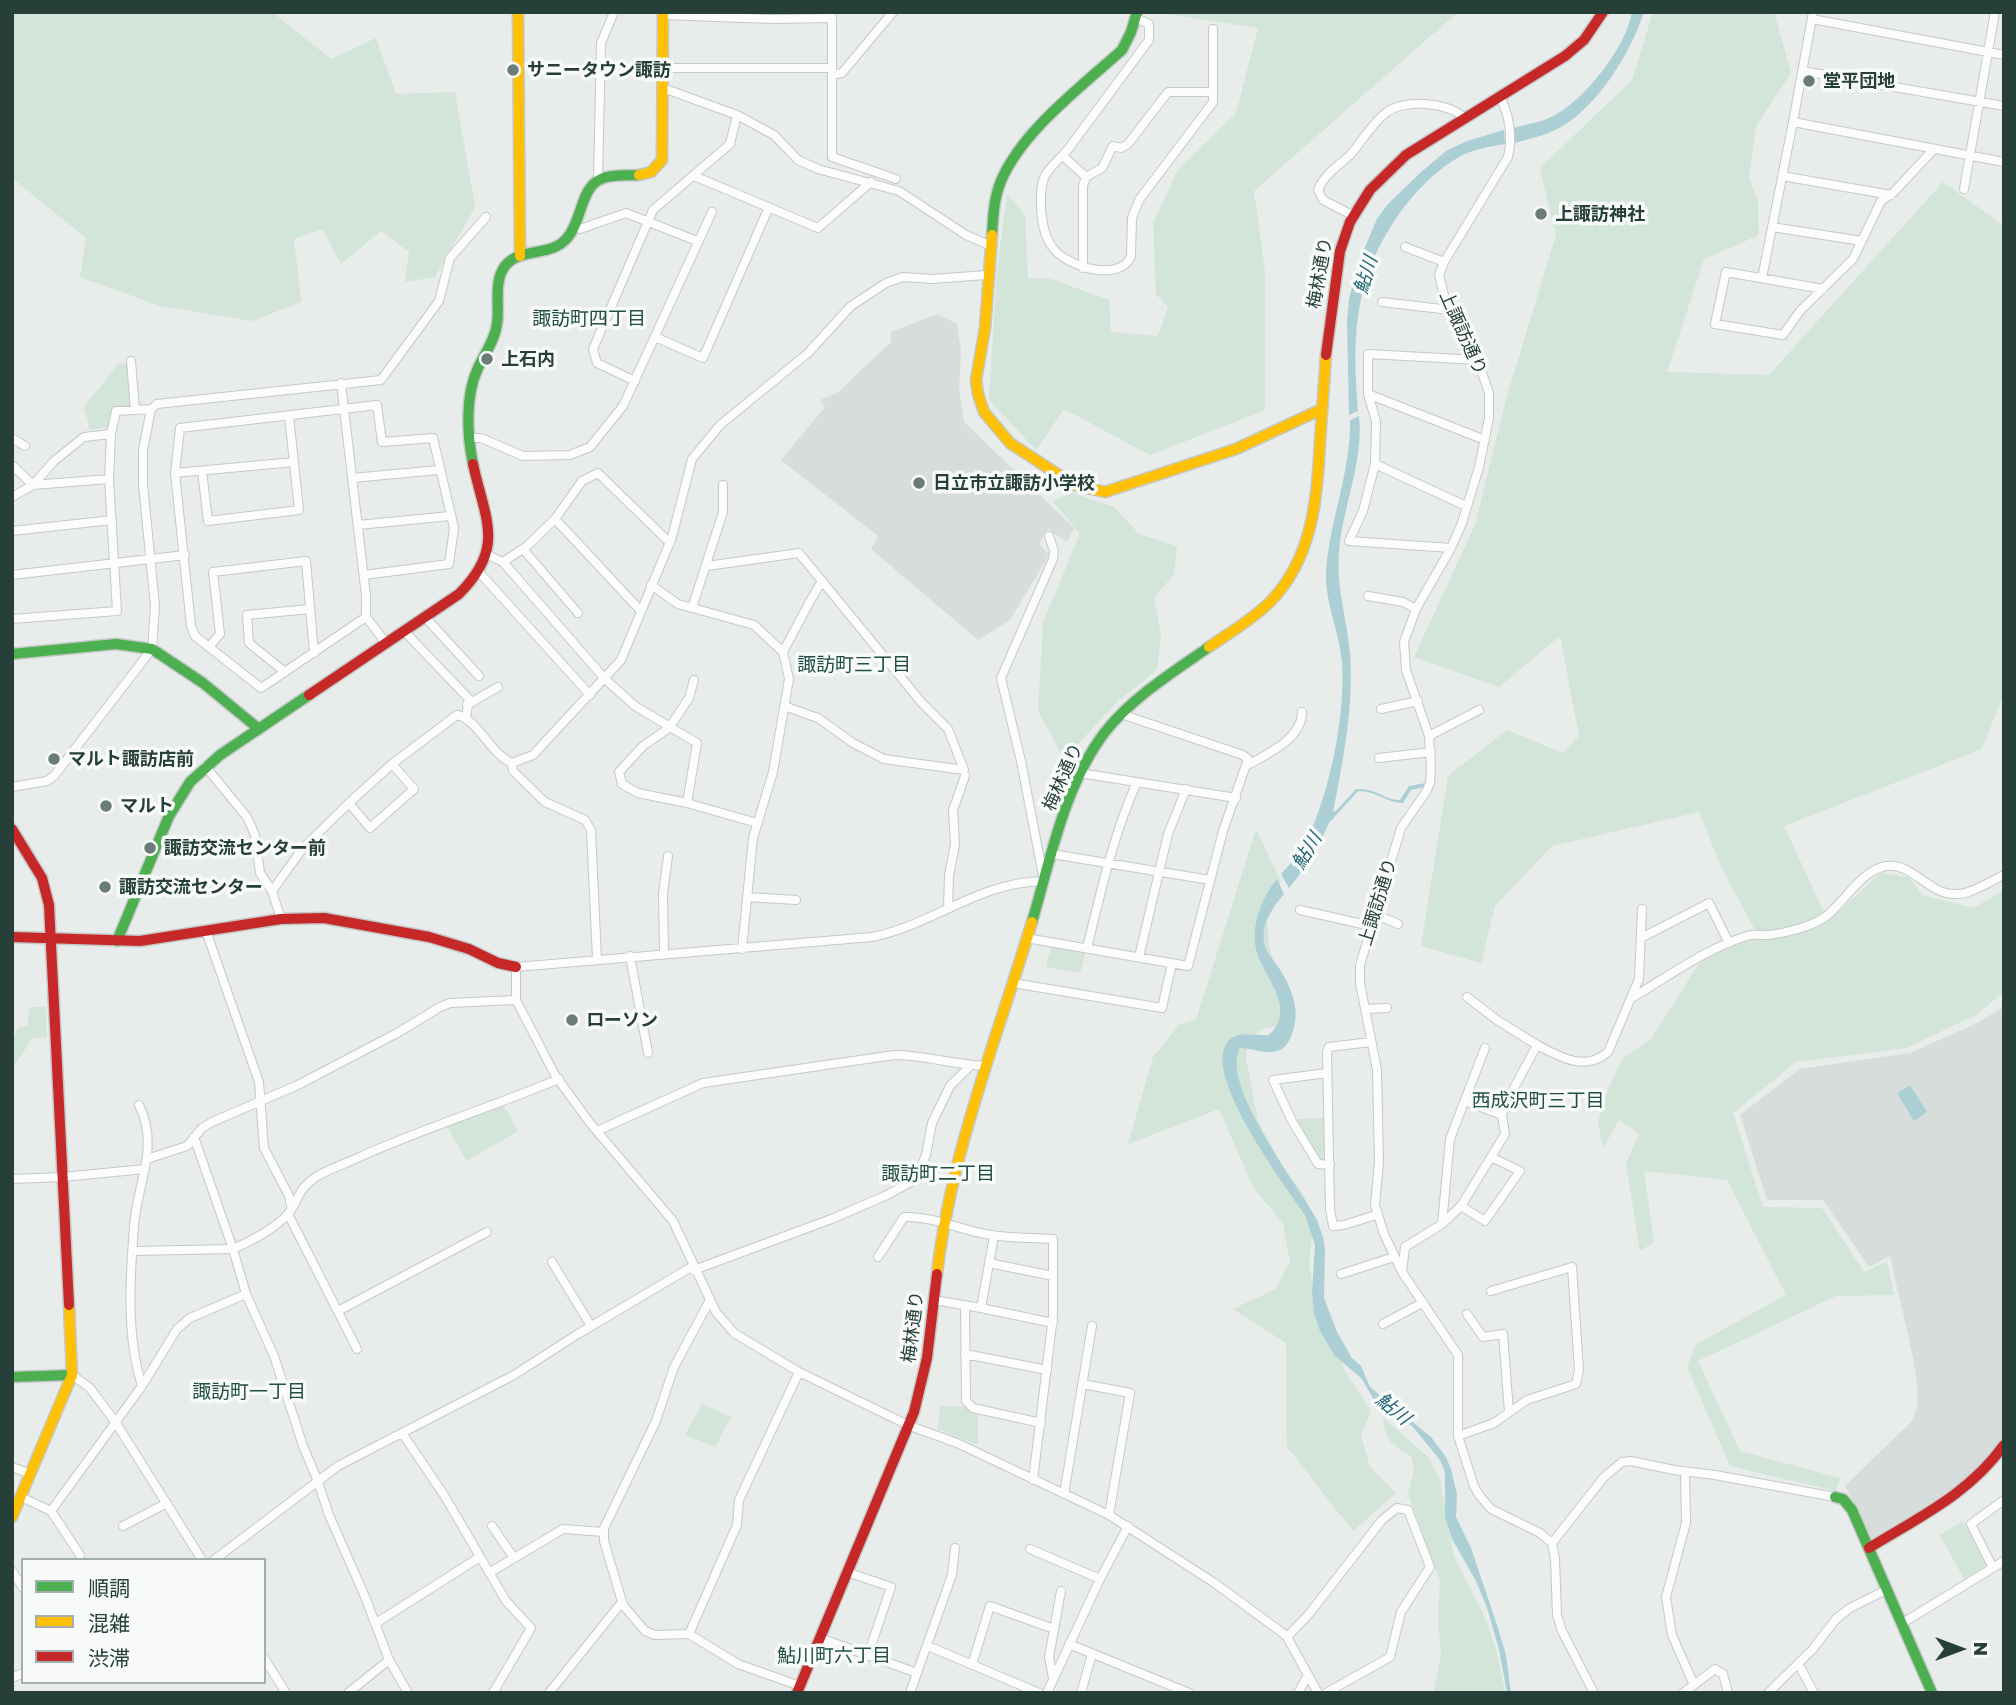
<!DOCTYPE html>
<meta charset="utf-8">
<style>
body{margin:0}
#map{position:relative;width:2016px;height:1705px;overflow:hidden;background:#e8ecea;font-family:"Golos Text","Noto Sans JP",sans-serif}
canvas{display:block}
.frame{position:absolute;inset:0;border:14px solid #263f39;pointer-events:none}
.legend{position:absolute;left:21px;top:1558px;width:245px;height:126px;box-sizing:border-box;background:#f7faf9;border:2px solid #a3afac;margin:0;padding:9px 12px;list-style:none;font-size:21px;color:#263f39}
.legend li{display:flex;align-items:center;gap:14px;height:35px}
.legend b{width:35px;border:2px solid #a3afac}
.north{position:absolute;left:1925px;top:1614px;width:70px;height:70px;-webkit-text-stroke:5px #f7faf9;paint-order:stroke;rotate:90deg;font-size:19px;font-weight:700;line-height:28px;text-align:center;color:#263f39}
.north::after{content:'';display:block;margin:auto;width:24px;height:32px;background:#263f39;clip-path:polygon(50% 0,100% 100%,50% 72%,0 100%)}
</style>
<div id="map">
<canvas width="2016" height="1705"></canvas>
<div class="frame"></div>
<ul class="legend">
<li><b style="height:9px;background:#4caf50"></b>順調</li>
<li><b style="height:9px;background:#ffc107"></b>混雑</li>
<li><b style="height:9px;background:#c62828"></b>渋滞</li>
</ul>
<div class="north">N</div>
</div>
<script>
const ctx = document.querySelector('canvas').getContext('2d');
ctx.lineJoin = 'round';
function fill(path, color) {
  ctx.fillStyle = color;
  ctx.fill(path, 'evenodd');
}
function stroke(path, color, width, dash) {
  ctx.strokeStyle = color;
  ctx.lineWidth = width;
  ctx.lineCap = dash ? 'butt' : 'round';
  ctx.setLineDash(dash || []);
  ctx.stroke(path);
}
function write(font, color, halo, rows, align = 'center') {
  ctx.font = font + ' "Golos Text","Noto Sans JP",sans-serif';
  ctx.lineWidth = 7;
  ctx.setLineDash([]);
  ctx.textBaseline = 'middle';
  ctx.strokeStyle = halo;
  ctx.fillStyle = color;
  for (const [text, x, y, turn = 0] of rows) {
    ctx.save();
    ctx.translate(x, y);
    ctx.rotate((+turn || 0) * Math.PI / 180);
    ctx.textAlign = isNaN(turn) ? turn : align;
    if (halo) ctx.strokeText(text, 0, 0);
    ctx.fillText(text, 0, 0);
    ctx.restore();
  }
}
fill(new Path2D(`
 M937 314 957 324 961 351 959 389 964 422 1074 528 1067 542 1048 529 1039 544 1049 555 1010 620 978 640 871 549 878 536 781 460 825 407 820 400 837 393 891 342V332Z
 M2004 1007V1436L1981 1468 1916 1513 1872 1538 1845 1486 1912 1421 1917 1408 1918 1390 1913 1357 1890 1256 1869 1267 1823 1200H1767L1740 1115 1800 1069 1910 1053 1975 1024Z`), '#d6ddda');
fill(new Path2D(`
 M12 12H277V16L331 59 376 38 396 94 455 92 475 207 435 277 405 282 409 252 381 231 341 264 323 229 294 239 301 302 252 321 160 306 80 277 86 238 12 178Z
 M1154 12H1458L1254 191 1265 271V410L1150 455 1064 409 1036 450 989 400 997 269 1007 194 1025 215 1028 278 1051 279 1109 300 1111 332 1158 336 1168 307 1156 294 1153 223 1178 170 1236 113 1258 28Z
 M1653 12H1774L1791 73 1756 126 1749 177 1758 202 1759 235 1704 259 1667 372 1769 375 1943 182 2004 226V693L1982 749 1784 826 1828 921 1881 873 1909 877 1922 895 1974 908 2004 890V992L1976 1015 1906 1048 1796 1062 1733 1113 1763 1207 1822 1208 1864 1272 1887 1261 1894 1295 1836 1296 1698 1361 1740 1451 1840 1478 1836 1491 1730 1466 1687 1367 1695 1345 1786 1295 1727 1180 1644 1171 1654 1242 1640 1251 1626 1164 1639 1134 1619 1120 1603 1148 1598 1122 1608 1090 1622 1059 1651 1039 1698 965 1755 930 1722 869 1699 812 1552 846 1495 906 1481 963 1421 946 1448 776 1507 730 1563 753 1579 736 1560 636 1499 687 1414 657 1475 525 1507 396 1556 235 1540 168 1632 80Z
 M127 363 131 405 114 408 109 427 90 430 84 407 118 364Z
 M1072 493 1114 507 1139 534 1177 546 1174 574 1154 598 1161 635 1157 670 1119 700 1064 759 1038 711 1043 622 1080 534 1053 501Z
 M1256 829 1281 882 1273 899 1267 920 1269 947 1278 974 1284 1026 1264 1028 1247 1040 1246 1059 1258 1121 1281 1163 1305 1197 1313 1228 1309 1263 1316 1311 1346 1373 1371 1411 1361 1435 1370 1467 1396 1493 1353 1531 1287 1447 1286 1343 1233 1309 1276 1289 1290 1261 1283 1224 1253 1187 1219 1109 1128 1144 1153 1057 1180 1024 1196 1020Z
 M1052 944 1086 951 1080 973 1046 967Z
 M30 1007H46L47 1037 32 1039 12 1069V1041L18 1028 27 1026Z
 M503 1104 518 1131 466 1161 447 1125Z
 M1329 1117 1330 1165 1318 1164 1291 1120Z
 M702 1404 731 1417 715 1447 685 1435Z
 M940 1406H960L978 1409V1445L938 1429Z
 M1383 1417 1428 1457 1440 1479 1454 1557 1482 1611 1497 1652 1505 1693H1433L1441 1656 1438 1618 1440 1581 1408 1494 1414 1470 1411 1456C1391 1444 1386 1442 1383 1417Z
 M1963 1521 1987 1565 1964 1579 1940 1535Z`), '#d3e4d8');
fill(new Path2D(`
 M1632 12H1644C1631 52 1598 106 1561 127 1547 135 1530 139 1514 143V128C1527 124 1543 122 1555 115 1586 98 1626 47 1632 12Z
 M1504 130 1505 144C1489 147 1473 149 1459 157 1412 184 1371 246 1361 299 1353 336 1355 374 1358 411L1349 415 1347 322 1349 299 1359 261 1377 219 1388 204 1420 173 1446 151 1467 141Z
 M1359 416C1364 462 1342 508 1339 553 1336 586 1347 620 1350 653 1354 706 1343 761 1333 812L1337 810 1356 789C1377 788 1384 800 1400 800L1409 786 1426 783 1424 787 1411 790 1403 803C1387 803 1377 791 1358 791L1329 823 1314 856 1289 888 1281 874C1288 866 1296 858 1302 849 1328 803 1346 716 1342 663 1340 633 1325 603 1326 573 1329 521 1351 473 1350 420Z
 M1277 879 1284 894C1273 907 1261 924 1264 942 1265 951 1272 958 1277 965 1290 984 1301 1009 1293 1031 1290 1040 1286 1049 1277 1051 1265 1055 1252 1048 1240 1048 1219 1084 1299 1186 1317 1220L1323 1237 1325 1249 1324 1298 1337 1332 1352 1358 1361 1366 1370 1387 1431 1437 1446 1457 1451 1469 1457 1495 1456 1517 1471 1548 1498 1628 1506 1655 1511 1693H1507L1499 1649 1487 1608 1476 1581 1452 1539 1445 1517V1472L1440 1460 1413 1427 1374 1400 1362 1379 1335 1356 1320 1331 1314 1313 1312 1291 1315 1245 1305 1215C1289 1191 1186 1056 1236 1036 1245 1032 1259 1036 1269 1035 1296 1011 1268 981 1258 956 1249 930 1260 900 1277 879Z
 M1910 1085 1927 1112 1914 1121 1897 1093Z`), '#accfd6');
const street = new Path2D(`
 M893 12 842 73 832 75V157L896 179
 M1813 12 1793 122 2004 162
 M663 15 772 19 832 18V75
 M1136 18 1149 24V40C1122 76 1096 112 1069 148 1062 157 1050 166 1045 176 1040 185 1041 198 1041 208 1042 222 1044 237 1053 248 1067 267 1120 283 1131 256L1132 218 1139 200 1213 102V29
 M1812 19 2004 55
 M663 68H832
 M1802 71 2004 106
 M663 88 737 115 774 135 798 160 818 169 899 191 966 235 989 245
 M1500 97C1509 114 1513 137 1508 157L1444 262 1439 275 1444 295 1450 310 1475 352 1489 393V418L1479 467 1462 523 1451 548 1416 609 1404 642 1406 670 1429 736 1431 768 1430 783 1426 792 1401 828 1360 965V983L1377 1070 1379 1162 1375 1205 1384 1234 1402 1272 1458 1355V1436L1474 1486 1479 1495 1491 1509 1540 1533 1552 1543 1555 1559 1557 1615 1562 1631 1594 1693
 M1063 156 1086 177
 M694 176 818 228 871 182
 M1782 176 1891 195
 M598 180 601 43 614 12
 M1964 189 1995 12
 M1354 216 1323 200 1318 190C1324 174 1340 165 1351 154 1363 140 1372 123 1387 112 1404 99 1450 102 1464 118
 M576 227 580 229 626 213 697 241
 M1772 227 1862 241
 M1405 247 1444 262
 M1083 268V186L1086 177 1102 168 1113 146 1121 148 1128 144 1168 92H1213
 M1762 278 1793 122
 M1823 289 1726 272 1715 324 1783 335 1800 311 1853 259 1881 201 1893 193 1933 150
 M1382 302 1450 310
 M655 337 703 358 769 207
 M1478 360 1368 354V394L1485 440
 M131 361 135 410
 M635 381 597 363 593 349 653 210 730 144 737 115
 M341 383 366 596V617L386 643
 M1368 394 1376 421 1375 464 1466 506
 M12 438 25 446
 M470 438H481L523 456 570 455 590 447 623 406 712 212
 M1375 464 1363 511 1349 541 1451 548
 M202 471 208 521 299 510 289 416
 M175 473 294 462
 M352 478 439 470
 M109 479 111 434
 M12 497 33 485 54 461 84 437 111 434 116 411 151 409
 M358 525 450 516
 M12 531 112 520
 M1049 536 1054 551 1053 559 1001 678 1021 761 1044 881C978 882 933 925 872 937L516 967V1000L555 1075 590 1123 673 1221 716 1312 734 1333 799 1372 910 1426 957 1443 1109 1515 1213 1582 1280 1631 1287 1637 1318 1693
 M523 549 578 613
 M488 555 503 562 605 679 635 706 697 743 687 803 757 823
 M503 562 527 546 555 519
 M707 566 799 553 922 703 948 729 964 770 884 759 853 743 818 718 784 706
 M479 572 590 695
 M12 575 185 555
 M364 575 449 564 454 528 433 438 382 442 377 405 180 428 175 473 191 626 195 636 261 688 366 617
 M651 585 678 604 754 625 783 652 789 679 773 772 753 838 742 949
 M1368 596 1403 602 1416 609
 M692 608 723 512V485
 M640 610 555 519 582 481 598 473 670 543
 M425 617 479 676
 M12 619 117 611 109 479 33 485 13 466
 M404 631 469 699 466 717
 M209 647 220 634 213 572 306 561 314 653
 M783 652 809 603 822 581
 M285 672 249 643 247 615 310 609
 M467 705 498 687
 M1381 709 1418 701
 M1429 736 1479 710
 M1379 758 1431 752
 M512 763 513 771 545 802 585 820 591 830 597 959
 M205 766 247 817 255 835 260 873 272 891
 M1246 766C1267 754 1302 739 1302 712
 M1080 773 1236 798
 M12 787 47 781 54 776 152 649 155 606 143 484V450L151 409 157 404 381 380 439 301 450 258 486 217
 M349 803 370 828 414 789 392 764
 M687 803 638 793 622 784 619 772 643 746 669 728 689 698 694 680
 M1052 854 1210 880
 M747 897 796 900
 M948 908 949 876 955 844 953 810 965 776
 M1300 910 1371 926
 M1375 914 1398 924
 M281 919 272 891 303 848 349 803 392 764 457 715C479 720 489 753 512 763L533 755 621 660 672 537 692 459 720 425 808 353 851 306 886 283 903 277 932 279 987 275
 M206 931 259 1082 264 1148 289 1196 291 1206
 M1026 938 1188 966 1223 831 1248 759 1243 755 1121 714
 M1641 938 1709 903 1729 943
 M1087 948C1101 891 1113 836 1137 782
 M664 954 663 894 668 856
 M630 956 648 1053
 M1139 957 1168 834 1186 789
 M1013 983 1162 1008 1172 963
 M1633 997C1669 976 1707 948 1747 936 1754 934 1762 935 1769 935 1785 933 1811 927 1825 917 1845 902 1860 871 1886 866 1912 862 1928 894 1954 894 1970 895 1989 882 2004 875
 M1365 1009 1387 1008
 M1371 1042 1329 1047 1327 1052 1330 1209 1333 1226 1344 1225 1376 1215
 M1537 1045C1560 1057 1585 1072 1608 1052L1639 979 1642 909
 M1327 1073 1273 1080 1292 1121 1318 1164 1330 1165
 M1465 1101 1502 1115
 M139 1105C160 1147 137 1183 134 1226 130 1278 126 1335 142 1386
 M597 1131 703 1083 894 1055C925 1055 955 1065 987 1066
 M194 1137 233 1249 246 1294 274 1356 303 1446 317 1479 329 1515 366 1599 389 1660 408 1693
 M147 1159 187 1146 202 1128 212 1122 298 1085 399 1032 440 1007 450 1003 516 1000
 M12 1179 63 1177 145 1169
 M1461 1206 1485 1221 1520 1171 1491 1157
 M288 1214 357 1349
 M1442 1224 1450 1139 1485 1048
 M994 1236 981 1308 1053 1323
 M134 1251 233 1249C251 1241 274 1229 287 1215 299 1202 296 1190 316 1177 330 1168 348 1163 364 1155 428 1127 494 1106 559 1079
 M878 1257 904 1217C935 1216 961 1231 991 1235 1011 1238 1033 1238 1053 1239V1316L1033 1480
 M552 1262 591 1326
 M989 1263 1053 1276
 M694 1270 834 1218 887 1195 916 1179 926 1155 932 1123 950 1086 971 1065
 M1402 1272 1405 1247 1442 1224 1461 1206 1505 1134 1502 1115 1506 1103 1537 1045 1497 1020 1467 997
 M1341 1274 1394 1257
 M710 1300 674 1367 656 1421 604 1528V1541L623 1605 645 1631 655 1635 689 1634 738 1664 800 1686
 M934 1300 981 1308
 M965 1305 966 1401 973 1408 1041 1423
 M338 1311 487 1232
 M1467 1314 1483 1337 1503 1334 1509 1412
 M1383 1324 1422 1303
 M965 1354 1047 1370
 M72 1375 90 1388 116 1423 202 1560
 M1083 1384 1130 1393 1109 1515
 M402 1433 444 1495 506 1601 531 1628 493 1693
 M1458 1436 1494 1423 1527 1400 1576 1384 1579 1370 1572 1267 1491 1291
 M12 1467 31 1474
 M1685 1472 1686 1523 1666 1597 1672 1635 1694 1685
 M1064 1494 1092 1326
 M21 1497 51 1511 142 1386 177 1329 190 1318 246 1294
 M51 1511 80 1555
 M123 1526 167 1503
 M492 1526 514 1558
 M1552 1543 1604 1477 1622 1462 1631 1461 1674 1470 1715 1475 1835 1497
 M1030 1549 1100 1579
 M214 1560 338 1466 514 1375 578 1334 693 1266
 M1992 1566 1971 1524 2004 1500
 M12 1571 23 1588
 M847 1572 891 1587 868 1655
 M489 1573 563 1529 604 1532
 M376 1623 480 1557
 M1901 1624 2004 1561
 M689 1634 737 1525 739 1500 799 1372
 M1287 1637 1309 1614 1382 1520 1397 1508 1408 1510 1430 1567 1401 1612 1390 1657 1326 1693
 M820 1638 917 1673 952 1575 955 1548
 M1069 1644 1189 1693
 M928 1646 1039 1693
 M264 1658 286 1693
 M972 1665 990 1606 1054 1629
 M1799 1665 1814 1693
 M12 1678 23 1673
 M1053 1678 1049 1657 1061 1591
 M348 1693 389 1660
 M549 1693 622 1602
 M910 1693 917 1673
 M1047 1693 1100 1579 1128 1526
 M1081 1693 1092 1654
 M1298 1693 1308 1675
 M1683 1693 1715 1669 1723 1674 1728 1693
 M1768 1693 1812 1650 1836 1619 1850 1608 1886 1590`);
const fast = new Path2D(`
 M992 235C993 216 994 198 1001 181 1022 131 1082 86 1122 50L1131 32 1137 12
 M473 464C467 435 465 395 478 368 485 353 495 340 497 324 500 306 493 282 505 266 520 247 552 257 567 238 582 222 580 188 601 179 612 174 627 176 639 175
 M12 654 116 644 152 649 203 683 259 729
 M1032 922C1051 858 1064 786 1105 732 1133 697 1173 672 1209 647
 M117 941 169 816 190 782 220 755 309 695
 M12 1377 72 1375
 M1835 1497 1843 1499 1852 1510 1932 1693`);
const slow = new Path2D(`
 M518 12 520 256
 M639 175 651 172 662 160 663 12
 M992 235 985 328 976 380 978 394 984 412 1010 443 1074 485 1105 492 1236 449 1322 409
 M1209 647C1229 633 1252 620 1270 602 1313 558 1317 499 1320 441 1322 412 1324 384 1326 355
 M937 1274C951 1152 997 1038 1032 922
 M12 1517 72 1375 69 1305`);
const jam = new Path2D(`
 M1326 355 1340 251 1350 222 1370 190 1406 155 1565 56 1584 40 1603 12
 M309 695 459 594C506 547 485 520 473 464
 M12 829 42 878 49 905 69 1305
 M12 937 140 941 281 919 324 918 429 937 469 949 498 963 516 967
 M1869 1548C1919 1517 1969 1494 2004 1445
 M797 1693 914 1412 927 1358 937 1274`);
stroke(street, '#c5c9c7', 10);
stroke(fast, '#c4c9c7', 13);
stroke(slow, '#c4c9c7', 13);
stroke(jam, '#c4c9c7', 13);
stroke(street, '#fcfcfc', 8);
stroke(fast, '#4caf50', 10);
stroke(slow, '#ffc107', 10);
stroke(jam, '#c62828', 10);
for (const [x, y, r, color] of [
 [513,70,7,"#6a7c77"],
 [1809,81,7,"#6a7c77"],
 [1541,214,7,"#6a7c77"],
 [487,359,7,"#6a7c77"],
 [919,483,7,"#6a7c77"],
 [54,759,7,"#6a7c77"],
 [106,806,7,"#6a7c77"],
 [150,848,7,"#6a7c77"],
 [105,887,7,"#6a7c77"],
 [572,1020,7,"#6a7c77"]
]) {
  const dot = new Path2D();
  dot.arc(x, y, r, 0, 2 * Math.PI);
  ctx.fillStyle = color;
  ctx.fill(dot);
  stroke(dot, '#f7faf9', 2.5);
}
write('bold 18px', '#263f39', '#f7faf9', [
 ["サニータウン諏訪",527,70],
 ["堂平団地",1823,81],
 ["上諏訪神社",1555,214],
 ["上石内",501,359],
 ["日立市立諏訪小学校",933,483],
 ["マルト諏訪店前",68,759],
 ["マルト",120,806],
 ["諏訪交流センター前",164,848],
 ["諏訪交流センター",119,887],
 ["ローソン",586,1020]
], 'left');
write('18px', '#263f39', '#f7faf9', [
 ["梅林通り",1320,273,-80],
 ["上諏訪通り",1463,333,66],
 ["梅林通り",1063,777,-66],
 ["上諏訪通り",1378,902,-73],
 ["梅林通り",913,1327,-83]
]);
write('italic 19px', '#246777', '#f7faf9', [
 ["鮎川",1366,275,-73],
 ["鮎川",1307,851,-59],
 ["鮎川",1393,1409,40]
]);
write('19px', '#235046', '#f7faf9', [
 ["諏訪町四丁目",589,319],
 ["諏訪町三丁目",854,665],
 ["西成沢町三丁目",1538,1101],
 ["諏訪町二丁目",938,1174],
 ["諏訪町一丁目",249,1392],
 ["鮎川町六丁目",834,1656]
]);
</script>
